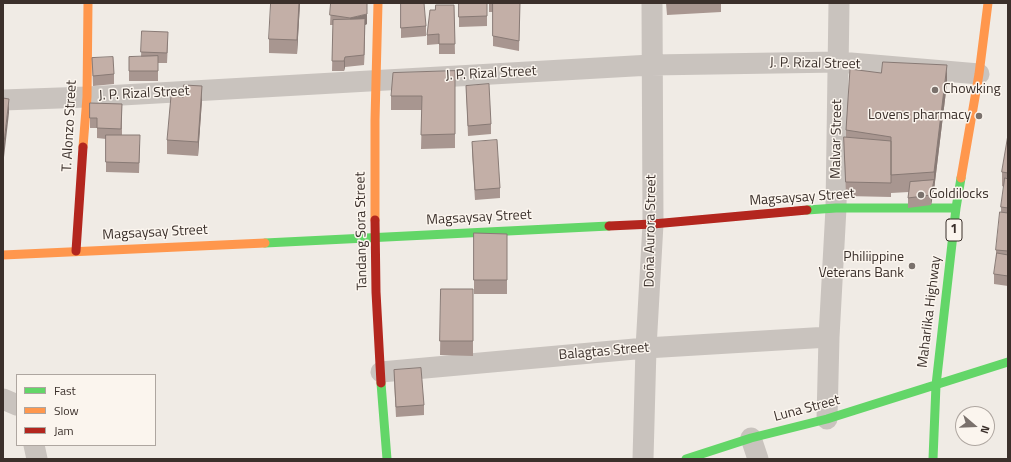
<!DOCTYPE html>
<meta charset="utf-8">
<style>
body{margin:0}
#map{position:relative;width:1011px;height:462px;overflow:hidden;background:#f0ebe5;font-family:"Titillium Web",sans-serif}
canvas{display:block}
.frame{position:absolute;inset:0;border:4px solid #3b302b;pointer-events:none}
.legend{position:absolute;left:16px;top:374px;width:140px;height:72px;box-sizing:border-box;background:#fbf5ee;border:1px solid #aea6a0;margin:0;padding:5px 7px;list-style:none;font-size:12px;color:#3b302b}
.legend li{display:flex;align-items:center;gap:8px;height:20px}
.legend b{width:20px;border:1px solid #aea6a0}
.north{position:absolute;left:955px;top:406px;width:40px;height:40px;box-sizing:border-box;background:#fbf5ee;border:1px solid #aea6a0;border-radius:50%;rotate:109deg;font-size:11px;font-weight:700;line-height:16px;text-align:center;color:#3b302b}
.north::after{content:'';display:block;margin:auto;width:14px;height:18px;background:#7a716c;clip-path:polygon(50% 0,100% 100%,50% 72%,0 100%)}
</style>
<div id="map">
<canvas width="1011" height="462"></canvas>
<div class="frame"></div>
<ul class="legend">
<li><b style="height:5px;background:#63d668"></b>Fast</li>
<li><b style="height:5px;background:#ff974d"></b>Slow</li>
<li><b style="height:5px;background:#b3261e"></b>Jam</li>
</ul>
<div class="north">N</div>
</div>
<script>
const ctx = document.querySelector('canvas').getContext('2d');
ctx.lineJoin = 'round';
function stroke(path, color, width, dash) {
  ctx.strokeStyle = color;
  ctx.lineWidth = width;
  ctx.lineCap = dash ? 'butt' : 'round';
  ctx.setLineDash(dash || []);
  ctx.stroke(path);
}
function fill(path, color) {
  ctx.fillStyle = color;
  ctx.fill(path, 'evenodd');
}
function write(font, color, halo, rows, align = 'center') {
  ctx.font = font + ' "Titillium Web",sans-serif';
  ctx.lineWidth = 3;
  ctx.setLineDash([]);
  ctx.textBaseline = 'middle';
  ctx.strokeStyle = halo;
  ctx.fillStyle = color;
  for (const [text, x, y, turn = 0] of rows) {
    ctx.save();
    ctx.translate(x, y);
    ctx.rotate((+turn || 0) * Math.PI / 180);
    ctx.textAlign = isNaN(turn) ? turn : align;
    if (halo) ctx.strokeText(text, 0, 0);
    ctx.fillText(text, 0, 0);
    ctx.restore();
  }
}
stroke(new Path2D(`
 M3 100 87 97 651 65 839 62 979 74
 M381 372 646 348 829 337
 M3 399 17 405
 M827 419 829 337 836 208 839 3
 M751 438 758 459
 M34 445 37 459
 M643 459 646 348 653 224 652 3`), '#c9c3be', 21);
stroke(new Path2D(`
 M807 210 836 208H956
 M265 243 609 226
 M381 383 387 459
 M686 459 751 438 827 419 1008 362
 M933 459 936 385 956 208 961 178`), '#63d668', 9);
stroke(new Path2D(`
 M83 147 87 97 88 3
 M961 178 979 74 988 3
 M375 220V120L378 3
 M3 255 265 243`), '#ff974d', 9);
stroke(new Path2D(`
 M375 220 376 292 381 383
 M609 226 653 224 807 210
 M76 251 83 147`), '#b3261e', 9);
fill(new Path2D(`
 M300 3 297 54 269 53V39Z
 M331 3 367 24 365 25 364 65 345 67 344 71H332L333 25H330Z
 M401 3 426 26V36L401 38Z
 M459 3H487V26L459 27Z
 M489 3H520L519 51 493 46V12H489Z
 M666 3H721V12L667 15Z
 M454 5 455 54H439V44L427 45V35L435 10Z
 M142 31 168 42 167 63H158V81H129V57H141Z
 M92 58 114 74V84L93 86Z
 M455 71V148L421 149 422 110H391V96Z
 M947 83 934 190 931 205 908 208V198L909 192 891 193V155V197L846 196 844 137H846V130Z
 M466 86 491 124V134L468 136Z
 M202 100 198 156 167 154V140Z
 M90 103 122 104V135L140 145 139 173 106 172V139L97 138V128H90Z
 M1008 135V286L994 284V274L996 260V250L1001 212V207L1004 187 1002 186V172Z
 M472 142 500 188V198L475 200 472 152Z
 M474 233 507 234V294H474Z
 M441 289H473V356L440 355Z
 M394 370 424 405V415L396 417 394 380Z`), '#a89690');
fill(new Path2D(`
 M299 3 300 4 297 54V40Z
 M367 14V24L365 25 364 65V25L350 28V18Z
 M345 57V67L344 71V61Z
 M947 65V83L934 190V172Z
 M202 86V100L198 156V142Z
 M9 99V113L3 166V152Z
 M934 180V190L931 205V195Z`), '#887a75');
const building = new Path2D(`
 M271 3H299L297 40 269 39Z
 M331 3H367V14L350 18 330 15Z
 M401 3H424L426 26 401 28Z
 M459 3H487V16L459 17Z
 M493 3H520L519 41 493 36Z
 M436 5H454L455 44H439V34L427 35 430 10H435Z
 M365 19 364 55 345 57 344 61H332L333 20Z
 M142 31 168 32 167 53 141 52Z
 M158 56V71H129V57Z
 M113 57 114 74 93 76 92 58Z
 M883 62 947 65 934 172 891 175V137L846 130 850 69 881 73Z
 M455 71V134L421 135 422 96H391L393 73Z
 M489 84 491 124 468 126 466 86Z
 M184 85 202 86 198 142 167 140 171 96 183 97Z
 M3 98 9 99 3 152Z
 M90 103 122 104 121 129 97 128V118H90Z
 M106 135H140L139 163 106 162Z
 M1008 135V173L1002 172Z
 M844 137 891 141V183L846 182Z
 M497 140 500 188 475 190 472 142Z
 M1005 178 1008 179V208L1001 207Z
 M934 180 931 195 908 198 910 182Z
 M1000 212 1008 213V251L996 250Z
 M474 233 507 234V280H474Z
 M997 253 1008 255V276L994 274Z
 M441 289H473V341H440Z
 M421 368 424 405 396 407 394 370Z`);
fill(building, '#c3afa7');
stroke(building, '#887a75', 1);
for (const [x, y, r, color] of [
 [935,90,4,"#7a716c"],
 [979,116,4,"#7a716c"],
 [921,195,4,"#7a716c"],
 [912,266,4,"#7a716c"]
]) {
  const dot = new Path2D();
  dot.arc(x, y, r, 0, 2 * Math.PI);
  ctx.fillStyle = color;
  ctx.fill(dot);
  stroke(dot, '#fbf5ee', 1.5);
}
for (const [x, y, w] of [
 [954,230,16]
]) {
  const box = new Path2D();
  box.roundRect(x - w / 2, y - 11, w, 22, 3);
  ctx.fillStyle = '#fbf5ee';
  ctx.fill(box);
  stroke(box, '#3b302b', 1);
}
write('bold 13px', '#3b302b', null, [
 ["1",954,230]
]);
write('14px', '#3b302b', '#fbf5ee', [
 ["J. P. Rizal Street",815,64,1],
 ["J. P. Rizal Street",491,74,-3],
 ["J. P. Rizal Street",144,94,-3],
 ["T. Alonzo Street",70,126,-87],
 ["Malvar Street",837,139,-89],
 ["Magsaysay Street",802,198,-4],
 ["Magsaysay Street",479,218,-3],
 ["Tandang Sora Street",362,231,-91],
 ["Doña Aurora Street",651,231,-89],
 ["Magsaysay Street",155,233,-3],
 ["Maharlika Highway",930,312,-83],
 ["Balagtas Street",604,352,-5],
 ["Luna Street",807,409,-15]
]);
write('14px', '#3b302b', '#fbf5ee', [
 ["Chowking",943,90],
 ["Lovens pharmacy",971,116,"right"],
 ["Goldilocks",929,195],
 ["Philiippine",904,258,"right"],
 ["Veterans Bank",904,274,"right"]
], 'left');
</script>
